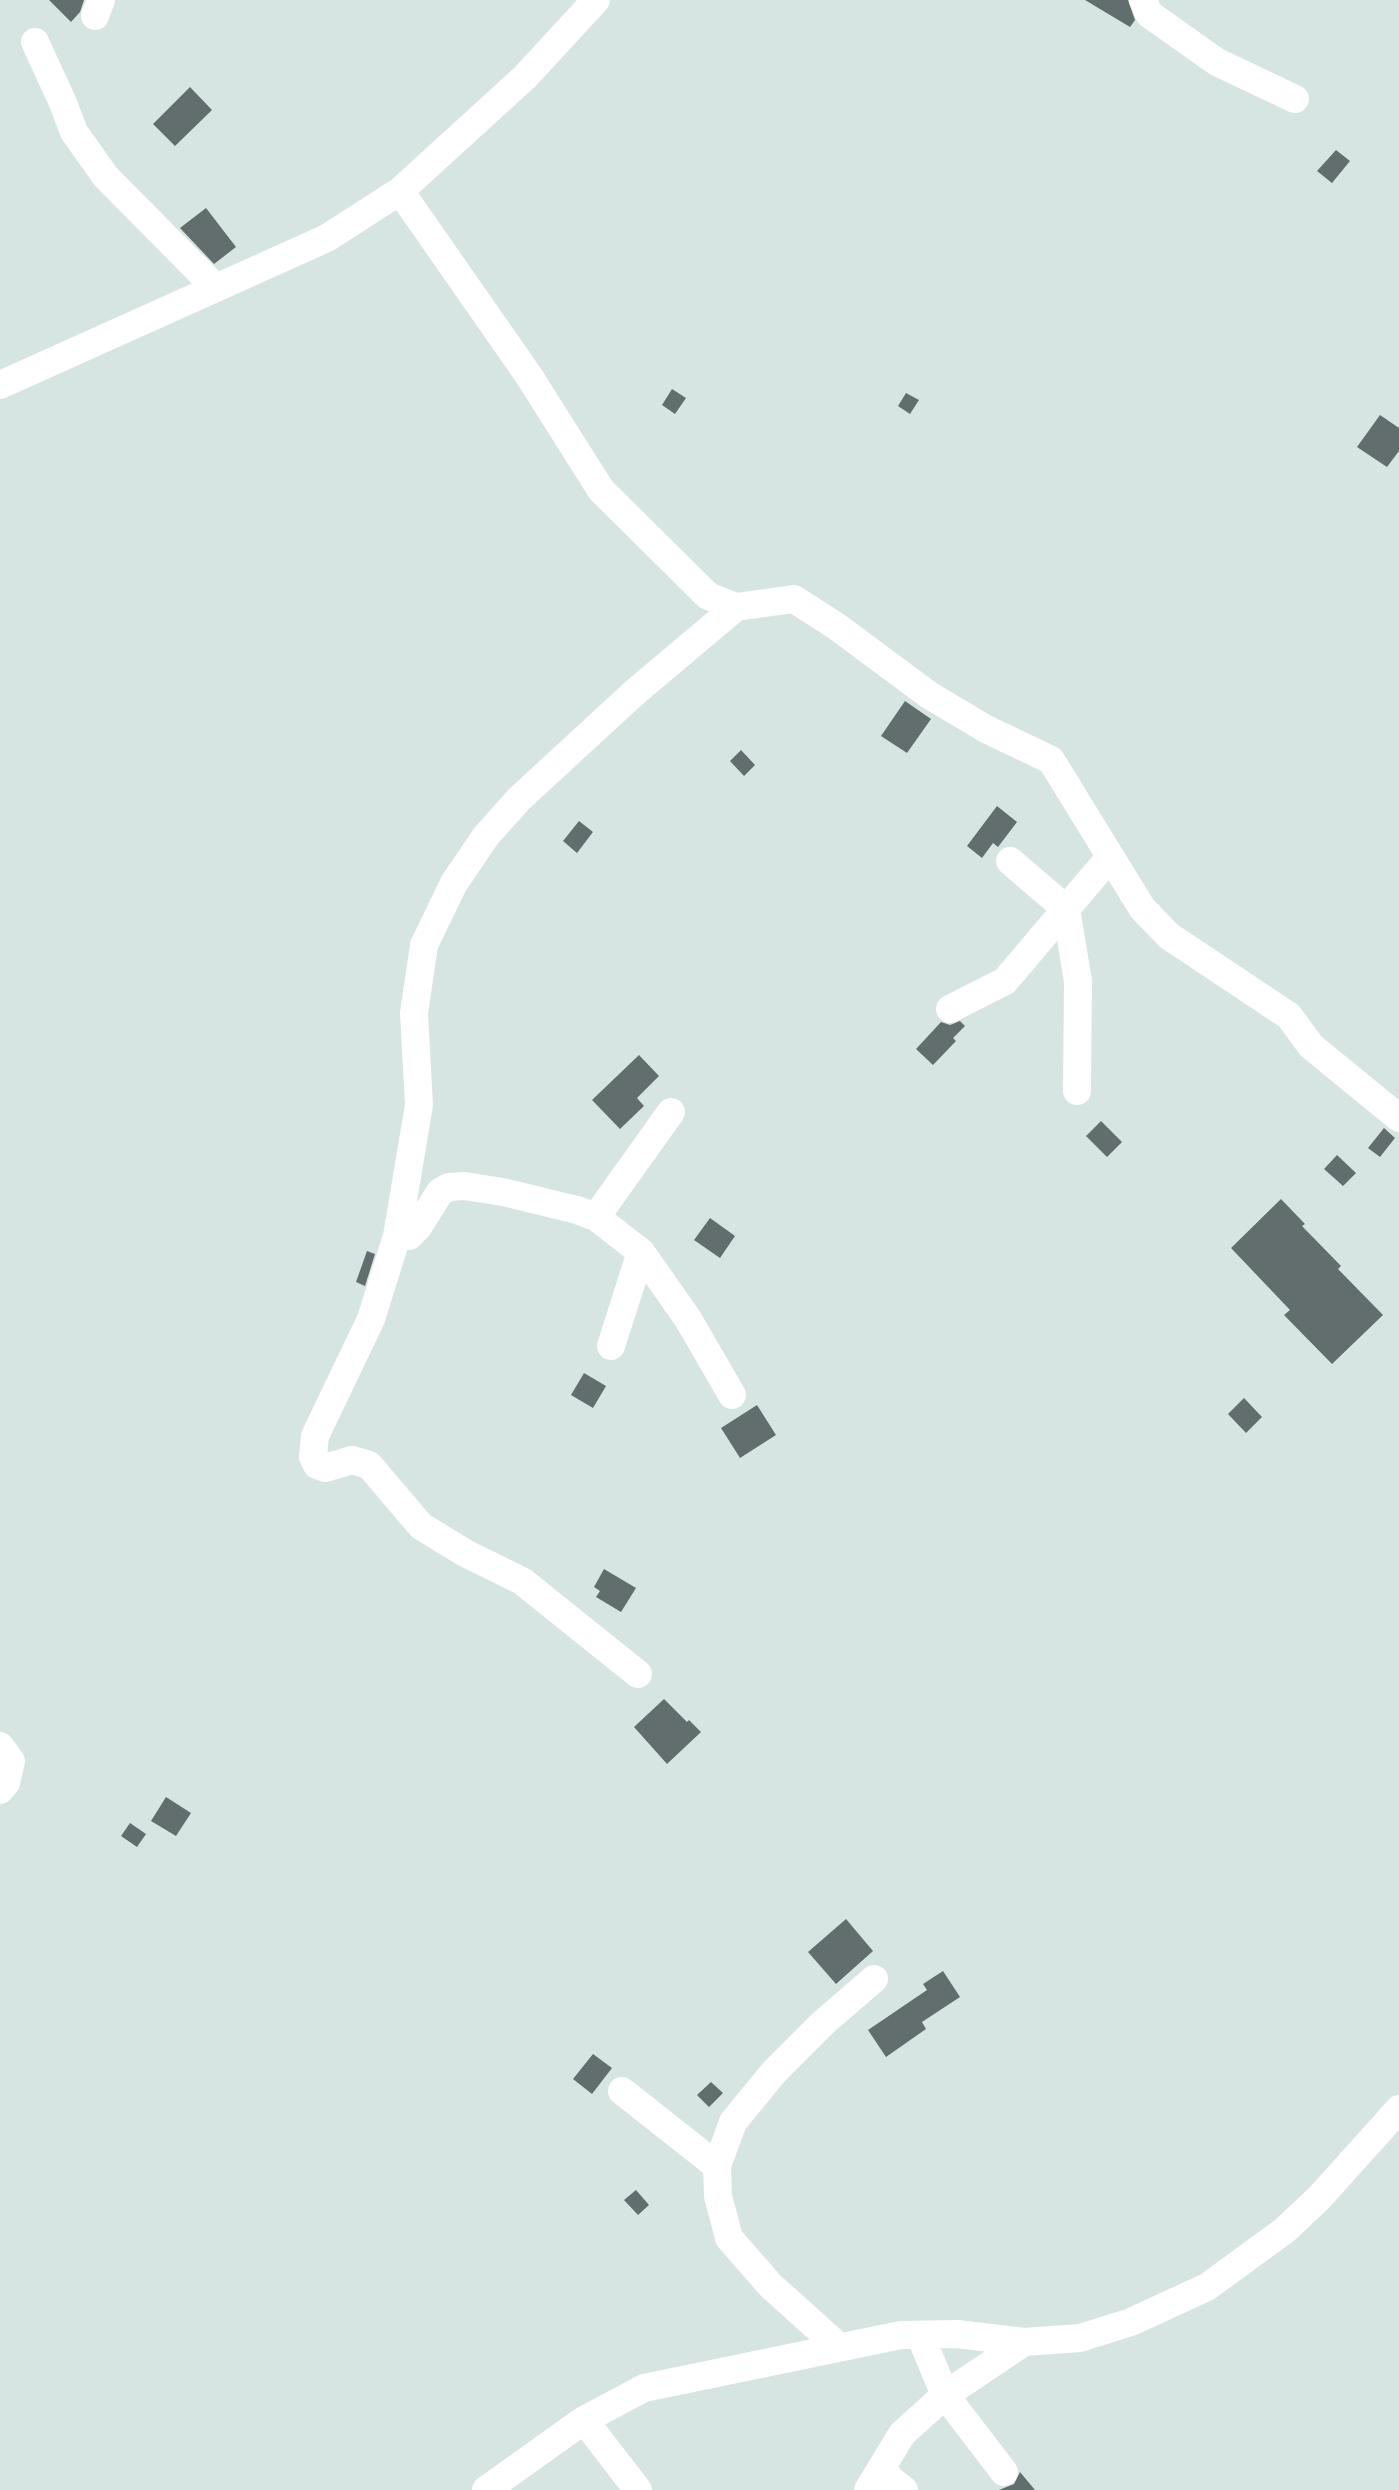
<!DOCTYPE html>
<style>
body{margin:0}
canvas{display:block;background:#d6e4e2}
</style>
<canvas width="1399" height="2490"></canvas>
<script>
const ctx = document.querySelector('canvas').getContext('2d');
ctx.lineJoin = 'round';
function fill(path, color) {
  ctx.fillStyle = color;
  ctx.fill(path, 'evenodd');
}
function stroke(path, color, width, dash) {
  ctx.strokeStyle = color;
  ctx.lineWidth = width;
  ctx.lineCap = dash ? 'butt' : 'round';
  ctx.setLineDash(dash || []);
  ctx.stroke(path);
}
fill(new Path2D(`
 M49 0H84L80 12 71 22Z
 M1085 0H1128L1135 20 1130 27Z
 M190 87 212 110 175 146 153 124Z
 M1336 150 1350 161 1332 183 1317 171Z
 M206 208 236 247 214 264 180 228Z
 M672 389 686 398 675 414 662 405Z
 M906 393 919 400 910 414 898 406Z
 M1380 415 1399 428V451L1387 467 1357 447Z
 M905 701 931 719 907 753 881 736Z
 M741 750 755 765 744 776 730 761Z
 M997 806 1017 822 998 847 993 843 982 858 967 846Z
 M579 821 593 832 577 853 563 841Z
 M960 1021 965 1026 953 1038 956 1041 933 1065 916 1049 941 1022 950 1025Z
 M639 1055 659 1076 637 1098 644 1106 620 1129 592 1100Z
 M1101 1121 1122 1142 1107 1157 1086 1136Z
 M1384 1128 1395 1138 1380 1157 1368 1148Z
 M1337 1155 1356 1173 1343 1186 1324 1169Z
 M1281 1199 1305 1224 1302 1226 1341 1266 1338 1269 1383 1315 1332 1364 1284 1315 1290 1310 1231 1248Z
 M710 1218 735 1236 720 1258 694 1240Z
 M367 1251 375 1254 365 1286 356 1282Z
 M584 1373 606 1386 593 1408 571 1395Z
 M1244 1398 1262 1417 1246 1433 1228 1414Z
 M757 1405 776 1435 740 1458 721 1428Z
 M604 1569 636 1588 621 1612 596 1597 600 1591 594 1587Z
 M664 1699 687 1722 689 1720 701 1732 667 1764 634 1727Z
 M166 1797 191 1813 176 1836 151 1821Z
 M130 1823 146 1834 137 1847 121 1836Z
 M846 1919 873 1951 836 1984 808 1952Z
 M943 1971 960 1997 922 2022 926 2029 886 2057 868 2030 927 1990 923 1984Z
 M593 2054 612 2068 592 2094 573 2079Z
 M711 2082 723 2093 709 2107 697 2095Z
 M636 2190 649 2205 638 2215 624 2200Z
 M1020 2472 1035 2490H999L1014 2484Z`), '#626e6d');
stroke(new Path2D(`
 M1143 0 1149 14 1217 62 1295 99
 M95 16 101 0
 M35 42 63 103 74 132 106 177 216 288
 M400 191 529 376 601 490 708 596 736 607 794 599 836 626 929 695 986 729 1051 760 1142 908 1169 936 1289 1016 1311 1046 1399 1118
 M0 385 327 238 400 191 525 77 596 0
 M1010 861 1066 909 1078 981 1077 1091
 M950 1009 1005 981 1110 857
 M596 1217 671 1112
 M397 1236H409L418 1227 440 1192 449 1187 464 1186 503 1192 577 1210 596 1217 641 1252 688 1319 732 1395
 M611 1346 641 1252
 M638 1674 522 1581 465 1553 421 1526 369 1465 352 1460 325 1468 317 1465 313 1457 315 1436 371 1319 397 1236 419 1105 414 1013 424 945 454 883 486 836 519 799 634 693 736 607
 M0 1746 11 1761 6 1783 0 1790
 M622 2091 717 2166
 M920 2335 945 2395 1004 2472
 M839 2347 771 2286 729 2238 718 2196 717 2166 733 2122 774 2072 823 2023 874 1979
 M584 2420 638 2490
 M883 2468 890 2479 904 2490
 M486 2490 584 2420 644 2388 901 2335 957 2334 1024 2342 1080 2338 1131 2322 1207 2287 1285 2230 1319 2198 1399 2109
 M868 2490 902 2434 945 2395 1024 2342`), '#fff', 28);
</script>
